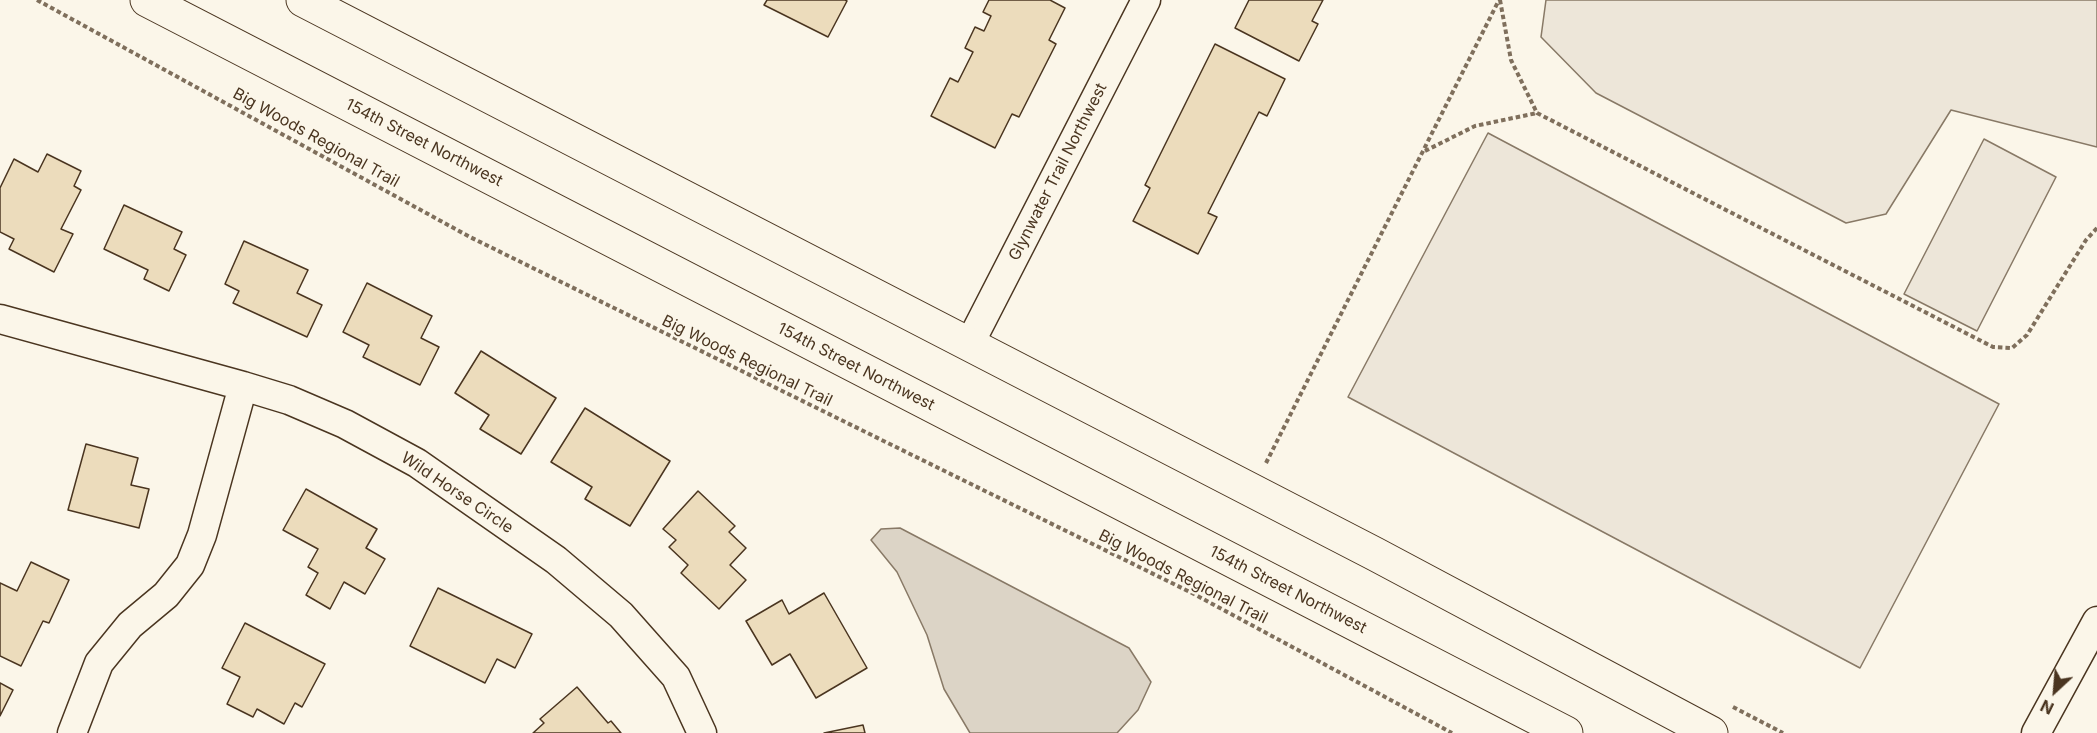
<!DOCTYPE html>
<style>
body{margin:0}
#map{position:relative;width:2097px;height:733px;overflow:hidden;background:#fbf6e9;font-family:Inter,sans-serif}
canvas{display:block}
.north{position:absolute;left:2025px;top:661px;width:60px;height:60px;-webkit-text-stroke:4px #fbf6e9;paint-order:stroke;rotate:206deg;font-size:16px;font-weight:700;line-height:24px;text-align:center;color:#4a3520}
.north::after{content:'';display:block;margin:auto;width:21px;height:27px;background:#4a3520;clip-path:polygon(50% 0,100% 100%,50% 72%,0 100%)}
</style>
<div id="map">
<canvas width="2097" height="733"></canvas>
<div class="north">N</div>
</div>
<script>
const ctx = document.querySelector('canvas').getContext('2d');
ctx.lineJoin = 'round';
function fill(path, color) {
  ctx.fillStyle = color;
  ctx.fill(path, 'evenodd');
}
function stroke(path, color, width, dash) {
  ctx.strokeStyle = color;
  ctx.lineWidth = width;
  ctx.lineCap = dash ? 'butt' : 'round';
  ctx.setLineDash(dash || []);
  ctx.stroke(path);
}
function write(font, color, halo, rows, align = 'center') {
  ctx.font = font + ' Inter,sans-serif';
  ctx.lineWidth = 4.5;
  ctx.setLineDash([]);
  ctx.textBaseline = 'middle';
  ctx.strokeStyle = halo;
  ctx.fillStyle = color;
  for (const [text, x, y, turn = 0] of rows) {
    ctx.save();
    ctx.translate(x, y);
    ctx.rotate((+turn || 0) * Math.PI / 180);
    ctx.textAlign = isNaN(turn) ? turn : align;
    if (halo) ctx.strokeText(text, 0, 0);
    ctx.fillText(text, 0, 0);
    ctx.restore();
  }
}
const green = new Path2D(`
 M1546 0H2097V147L1951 110 1886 214 1846 223 1596 93 1541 37Z
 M1488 133 1999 404 1860 668 1348 397Z
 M1984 139 2056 177 1977 331 1904 294Z`);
fill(green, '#ede6d9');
stroke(green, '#887966', 1.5);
const water = new Path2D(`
 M900 528 1129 648 1151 682 1138 710 1117 733H970L944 689 927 635 897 572 871 540 881 529Z`);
fill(water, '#dcd4c6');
stroke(water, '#887966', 1.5);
const building = new Path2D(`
 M767 0H845L847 1 828 37 764 5Z
 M989 0H1050L1065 8 1049 40 1056 44 1019 117 1012 114 995 148 931 116 950 78 958 82 973 52 965 48 975 27 984 31 991 16 983 12Z
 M1249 0H1323L1312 21 1318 24 1299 61 1235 28Z
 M1215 44 1285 79 1267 116 1259 112 1208 213 1217 217 1198 254 1133 221 1150 188 1145 185Z
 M47 154 81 171 74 186 81 190 61 229 73 234 54 272 9 249 14 239 0 232V188L14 159 38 172Z
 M124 205 182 232 174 249 186 255 169 291 144 279 148 270 104 249Z
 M244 241 308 270 297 293 322 305 307 337 233 303 239 291 225 284Z
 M367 283 432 316 421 338 439 347 420 385 363 357 369 345 343 332Z
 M481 351 556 398 521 454 480 429 489 415 455 393Z
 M585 408 670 461 630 526 585 499 592 487 551 462Z
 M86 444 138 458 131 485 149 489 139 528 68 510Z
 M306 489 377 529 366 548 385 559 365 594 344 582 330 609 306 595 318 573 308 567 318 549 283 530Z
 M698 491 735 526 729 532 746 548 730 565 746 580 719 609 681 573 688 565 669 547 676 540 663 529Z
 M31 562 69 580 49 623 43 621 21 666 0 656V583L17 591Z
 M438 588 532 634 515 668 497 659 485 683 410 646Z
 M824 593 867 668 816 698 790 654 772 665 746 621 782 600 789 614Z
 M245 623 325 664 302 707 295 703 284 724 257 709 253 717 227 704 240 677 222 668Z
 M0 683 13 690 0 716Z
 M577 687 608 723 611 721 621 733H533L544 723 540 719Z
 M863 725 865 733H824Z`);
fill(building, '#ecdcbc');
stroke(building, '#4a3520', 1.5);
const street = new Path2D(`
 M0 319 243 386 289 400 345 424 417 463 556 560 621 615 676 677 702 733
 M969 345 1146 0
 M72 733 99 663 130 625 166 595 190 565 202 535 243 386
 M2036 733 2097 621`);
const secondary = new Path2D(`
 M147 0 1566 733
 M303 0 1375 554 1711 733`);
stroke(street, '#4a3520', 31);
stroke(secondary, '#4a3520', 35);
stroke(new Path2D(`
 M37 0 470 237 1192 593 1452 733
 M1500 0 1511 60 1537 113 1993 347 2012 348 2027 335 2086 240 2097 228
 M1425 151 1475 126 1537 113
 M1266 463 1499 0
 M1733 707 1783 733`), '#7f6f5c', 4, [4.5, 3]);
stroke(street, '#fbf6e9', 28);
stroke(secondary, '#fbf6e9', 33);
write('16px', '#4a3520', '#fbf6e9', [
 ["Big Woods Regional Trail",316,138,29],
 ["154th Street Northwest",424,143,27],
 ["Glynwater Trail Northwest",1058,172,-63],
 ["Big Woods Regional Trail",747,361,26],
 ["154th Street Northwest",856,367,27],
 ["Wild Horse Circle",457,493,34],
 ["Big Woods Regional Trail",1183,577,27],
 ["154th Street Northwest",1288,590,27]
]);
</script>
